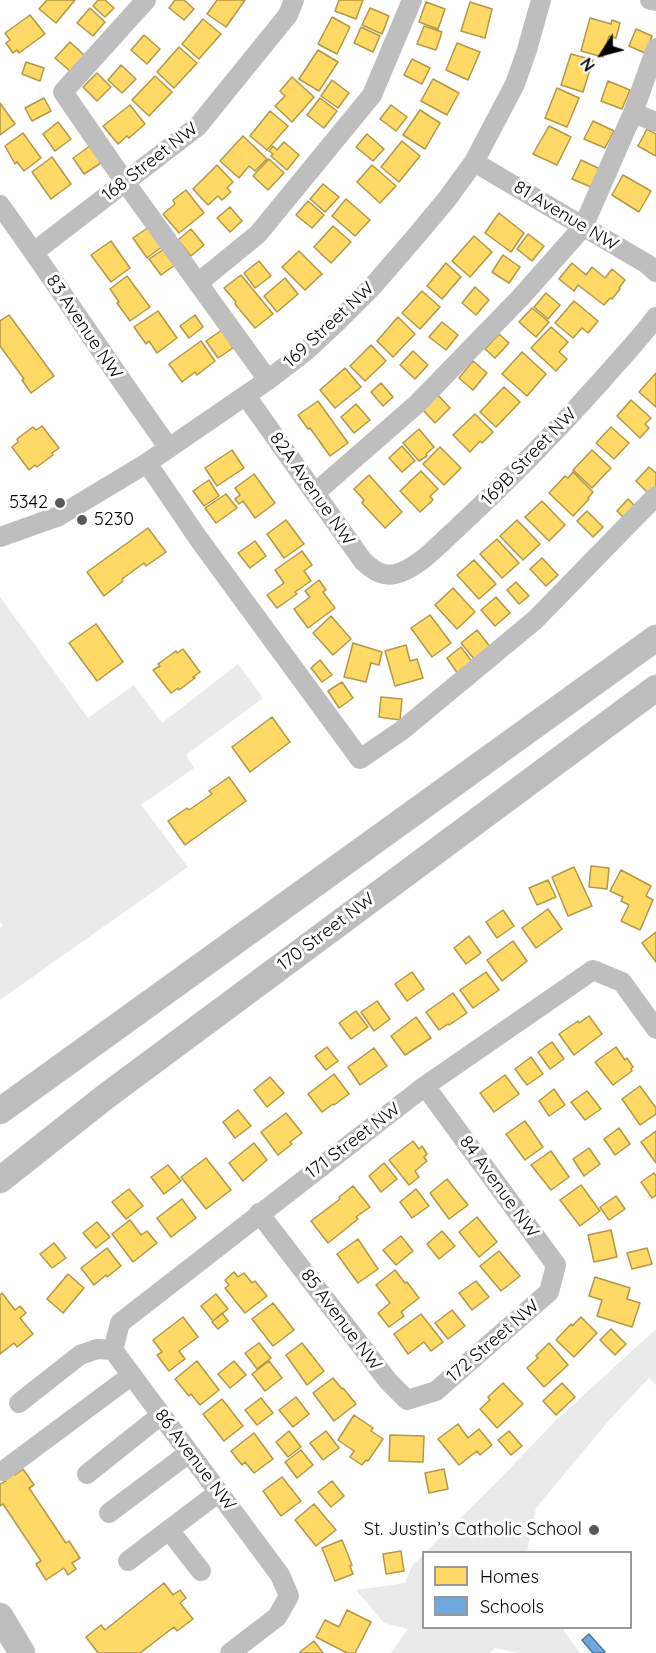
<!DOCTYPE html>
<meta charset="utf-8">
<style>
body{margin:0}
#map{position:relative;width:656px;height:1653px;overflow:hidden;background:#fff;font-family:Quicksand,sans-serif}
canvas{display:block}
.legend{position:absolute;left:422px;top:1551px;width:210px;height:78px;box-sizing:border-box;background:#fff;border:2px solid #999;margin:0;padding:8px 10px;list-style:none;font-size:18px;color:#000}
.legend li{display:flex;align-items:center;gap:12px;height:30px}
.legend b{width:30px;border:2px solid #999}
.north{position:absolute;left:572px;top:24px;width:60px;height:60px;-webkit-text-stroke:4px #fff;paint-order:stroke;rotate:234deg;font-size:16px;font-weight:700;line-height:24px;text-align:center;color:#000}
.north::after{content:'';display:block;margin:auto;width:21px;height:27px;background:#000;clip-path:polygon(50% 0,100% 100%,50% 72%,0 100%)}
</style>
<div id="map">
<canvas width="656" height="1653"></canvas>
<ul class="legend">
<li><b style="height:16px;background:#ffd966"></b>Homes</li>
<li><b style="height:16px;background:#6fa8dc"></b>Schools</li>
</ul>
<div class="north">N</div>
</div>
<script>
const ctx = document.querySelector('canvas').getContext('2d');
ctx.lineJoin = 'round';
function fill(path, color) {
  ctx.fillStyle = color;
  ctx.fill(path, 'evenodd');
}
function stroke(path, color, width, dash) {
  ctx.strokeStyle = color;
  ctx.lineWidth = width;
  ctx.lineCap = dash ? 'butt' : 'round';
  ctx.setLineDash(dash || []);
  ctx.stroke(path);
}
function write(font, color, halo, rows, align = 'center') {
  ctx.font = font + ' Quicksand,sans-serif';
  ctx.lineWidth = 6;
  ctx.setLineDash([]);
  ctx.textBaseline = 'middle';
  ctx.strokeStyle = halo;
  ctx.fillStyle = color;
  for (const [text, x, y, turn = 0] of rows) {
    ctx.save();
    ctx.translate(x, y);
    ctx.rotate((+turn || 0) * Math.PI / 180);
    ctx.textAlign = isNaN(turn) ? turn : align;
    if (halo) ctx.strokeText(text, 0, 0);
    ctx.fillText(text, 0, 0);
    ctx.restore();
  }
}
fill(new Path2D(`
 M0 597 88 718 134 685 162 723 238 664 263 698 186 755 194 768 141 805 188 867 0 1000V928L3 926 0 921Z
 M656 1329V1385L649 1378 611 1418 536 1508 527 1552H426L502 1477 553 1423Z
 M423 1555 424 1628H562L580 1653H519L495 1648 490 1653H391L408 1629 384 1623 356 1590 405 1583 412 1566Z`), '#eaeaea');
const homes = new Path2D(`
 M47 0H75L56 23 39 9Z
 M98 0H105L114 8 105 17 93 6Z
 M175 0H184L194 9 184 20 169 8Z
 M217 0H245L226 27 207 14Z
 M339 0H363L356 19 335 11Z
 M426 2 445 9 438 29 419 22Z
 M470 2 492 9 485 38 461 31Z
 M90 8 105 22 93 36 77 23Z
 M370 8 389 16 382 34 362 25Z
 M30 15 45 34 19 53 17 50 13 53 6 43 10 40 5 33Z
 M332 17 350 27 337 54 318 44Z
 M590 18 611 24 612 20 620 23 616 38 609 36 603 57 581 51Z
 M203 19 221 34 199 59 182 44Z
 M424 26 442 32 436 50 417 44Z
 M361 27 380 36 373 52 354 43Z
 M636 29 652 36 645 53 629 46Z
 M144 35 160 49 147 64 131 50Z
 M70 42 85 56 70 71 55 58Z
 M457 43 480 52 468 80 446 70Z
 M179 47 197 63 174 88 157 72Z
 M318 50 338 62 319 91 299 79Z
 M571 54 593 60 583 92 561 85Z
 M412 59 430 68 422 84 404 75Z
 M26 62 44 68 40 81 22 74Z
 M121 65 136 79 122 93 108 80Z
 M97 73 111 87 97 101 83 87Z
 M155 76 172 92 149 116 132 100Z
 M292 77 314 97 292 122 275 106 285 96 280 91Z
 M433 79 459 93 447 115 421 101Z
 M332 80 349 93 338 108 321 96Z
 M608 81 630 90 622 109 601 101Z
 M557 88 579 98 567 127 545 118Z
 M44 98 51 111 32 121 25 108Z
 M320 98 337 111 324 128 307 115Z
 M0 103 15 124 0 135Z
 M130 105 145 124 129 138 127 136 118 144 103 126Z
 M391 105 407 117 396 131 380 119Z
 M420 110 440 123 425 149 403 135Z
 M270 111 288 126 267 150 250 136Z
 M593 121 614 131 605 148 584 139Z
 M58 122 71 139 55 151 43 134Z
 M549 126 571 137 557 165 533 154Z
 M647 129 656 134V156L638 146Z
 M23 133 41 158 24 171 17 162 15 164 5 146Z
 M367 134 384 149 373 161 356 147Z
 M243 136 267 159 255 171 249 166 239 178 220 161Z
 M402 141 420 156 399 182 381 167Z
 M284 142 299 155 287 170 271 156 273 154 269 151 273 146 277 150Z
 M90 146 101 163 84 174 73 158Z
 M52 157 71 184 51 199 32 172Z
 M269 159 284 173 268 190 253 176Z
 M581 160 600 169 591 187 572 179Z
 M217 165 233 182 227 188 231 192 222 200 218 196 208 205 193 189Z
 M372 165 396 186 380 203 357 182Z
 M623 175 651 191 639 212 612 195Z
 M323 184 339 197 325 212 310 199Z
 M186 190 204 213 179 233 163 214 175 204 173 200Z
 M346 199 370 220 355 236 332 216Z
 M308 201 324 215 312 228 296 215Z
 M230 207 242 221 230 232 217 218Z
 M499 213 524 233 511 252 485 233Z
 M333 226 351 242 331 263 314 247Z
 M149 227 163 246 147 258 133 238Z
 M191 229 204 245 191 256 178 240Z
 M528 234 544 246 532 261 517 249Z
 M474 236 492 252 470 277 452 261Z
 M111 241 130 268 111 282 91 255Z
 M164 249 175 265 161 275 149 259Z
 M299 251 322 274 305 290 282 267Z
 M503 255 520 267 509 283 492 272Z
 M259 261 271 276 255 288 244 273Z
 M446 263 461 277 442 299 427 286Z
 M572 263 586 275 592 267 605 278 612 269 625 280 619 288 620 289 612 299 610 298 604 305 578 285 574 291 559 279Z
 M241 275 273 314 255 328 235 304 236 302 224 288Z
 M127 276 150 307 130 321 117 303 119 302 110 289Z
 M285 278 298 294 277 312 264 296Z
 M475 287 489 300 476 315 462 303Z
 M422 291 440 307 420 329 402 313Z
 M546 293 560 305 548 319 534 307Z
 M574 301 598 321 588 333 582 328 573 338 555 323Z
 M532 308 549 322 536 337 519 322Z
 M158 311 177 338 157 353 149 341 146 344 134 327Z
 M9 315 54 376 31 393 22 380 24 379 0 346V321Z
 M195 315 203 327 189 338 180 326Z
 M398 317 415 334 393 357 377 341Z
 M442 322 458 335 446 350 429 337Z
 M551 327 568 342 559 352 567 359 556 371 531 348Z
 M222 330 233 348 218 358 206 341Z
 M499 334 509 343 495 358 485 349Z
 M201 341 215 361 197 375 195 372 182 382 169 364Z
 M371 345 386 361 365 381 350 366Z
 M413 351 428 365 415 379 400 365Z
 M522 352 546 374 527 396 502 374Z
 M473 361 487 373 473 390 459 378Z
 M345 368 361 387 335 408 320 390Z
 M656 373V407L639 392Z
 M381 383 393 397 383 406 371 392Z
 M504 387 520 402 496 427 480 412Z
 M437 394 450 408 435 423 422 409Z
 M631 400 651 418 645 424 649 428 640 438 617 416Z
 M318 401 348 443 330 456 310 428 308 429 298 415Z
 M356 404 370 420 354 433 341 417Z
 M475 414 493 432 482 443 480 441 470 452 453 435Z
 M42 426 59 448 52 453 53 455 37 467 35 465 29 470 12 447 18 442 17 439 33 427 36 430Z
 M611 427 629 443 614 459 596 443Z
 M419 429 434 447 426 454 427 456 419 461 403 443Z
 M402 446 415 461 402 472 389 458Z
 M440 447 461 468 444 485 423 464Z
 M232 450 244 468 217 486 205 468Z
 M592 450 611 468 592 488 573 470Z
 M649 467 656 473V487L649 494 636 481Z
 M421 471 438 489 430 496 433 500 420 512 400 491Z
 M573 472 593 492 588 498 589 499 573 516 549 493 565 476 568 478Z
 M254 474 275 503 255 518 243 501 239 504 235 499 240 495 235 488Z
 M369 475 402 512 385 528 362 503 364 500 354 489Z
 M209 480 219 496 204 506 193 491Z
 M226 494 237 508 216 523 205 508Z
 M628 499 637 508 626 520 617 511Z
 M542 501 565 525 549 541 525 517Z
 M587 511 603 527 593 537 577 521Z
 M286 520 304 544 284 558 267 534Z
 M517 520 540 544 523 560 500 536Z
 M148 528 166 552 146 566 144 563 122 579 123 581 104 596 87 572Z
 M497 539 519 563 502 578 480 554Z
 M255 541 266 556 250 568 238 553Z
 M302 551 312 565 304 571 311 581 295 592 297 594 277 608 267 595 284 583 275 570Z
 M542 558 558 575 546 586 530 569Z
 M474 560 496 584 479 599 457 575Z
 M319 580 326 590 323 592 335 608 308 628 294 609 310 597 305 591Z
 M516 582 529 596 519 604 507 590Z
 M453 588 475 612 457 629 435 605Z
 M496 597 510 613 495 626 481 610Z
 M430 615 451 643 432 657 411 628Z
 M331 616 351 639 333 655 313 633Z
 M96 624 123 662 97 681 69 643Z
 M477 630 491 648 475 660 461 643Z
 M353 643 382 652 379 665 371 663 366 682 344 677Z
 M406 645 410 661 417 659 423 678 395 686 385 651Z
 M461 647 473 663 458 674 447 658Z
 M183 649 200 672 193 677 195 678 179 690 178 688 171 693 153 670 160 666 158 664 176 651 177 653Z
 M320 660 332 675 322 682 311 668Z
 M342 682 353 698 339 708 328 691Z
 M381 697 402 699 400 720 379 717Z
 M272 717 290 742 250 772 232 747Z
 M229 777 246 801 185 845 168 821 187 808 189 810 212 794 209 791Z
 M591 866 609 868 607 889 589 887Z
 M574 867 592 906 568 916 552 877Z
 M621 870 651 886 646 896 653 900 640 930 621 921 629 905 621 901 623 897 610 891Z
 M548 880 556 897 537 905 529 888Z
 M548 909 562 929 536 948 522 928Z
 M503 910 514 926 497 938 486 922Z
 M656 932V962L642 943Z
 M469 936 481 953 466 964 454 948Z
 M513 941 527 961 502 981 487 960Z
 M412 972 424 989 407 1001 395 984Z
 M486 972 499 990 473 1008 460 990Z
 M453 993 467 1013 449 1025 448 1024 439 1030 426 1012Z
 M377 1001 390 1019 374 1031 361 1012Z
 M356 1011 368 1027 351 1039 339 1023Z
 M589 1016 602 1034 574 1055 559 1034 578 1021 579 1023Z
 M416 1017 431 1038 405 1055 391 1036Z
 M552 1042 564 1059 550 1069 538 1052Z
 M327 1047 338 1061 326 1070 315 1056Z
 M616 1047 625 1060 627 1058 633 1067 631 1069 632 1071 613 1085 595 1062Z
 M374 1048 387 1066 360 1085 348 1067Z
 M531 1057 543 1074 527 1085 515 1069Z
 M334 1074 349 1094 334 1105 333 1104 322 1112 308 1094Z
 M505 1075 519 1094 494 1112 480 1093Z
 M270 1077 284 1093 267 1107 254 1090Z
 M640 1086 656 1108V1114L640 1125 622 1099Z
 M554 1089 565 1105 549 1116 539 1101Z
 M587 1091 601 1109 585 1120 571 1102Z
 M238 1110 251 1126 235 1138 223 1122Z
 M286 1113 302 1133 290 1142 292 1144 278 1155 261 1132Z
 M525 1121 543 1147 525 1160 506 1134Z
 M619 1128 630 1144 615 1155 604 1139Z
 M656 1131V1163L641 1142Z
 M413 1141 419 1149 422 1146 427 1154 424 1157 427 1161 415 1171 419 1177 409 1185 389 1160Z
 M254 1143 267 1160 243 1181 229 1163Z
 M589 1148 600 1164 584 1176 573 1159Z
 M551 1151 569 1177 551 1190 531 1165Z
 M206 1158 231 1190 206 1209 181 1177Z
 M384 1163 397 1179 381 1192 369 1176Z
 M168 1165 181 1181 164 1194 151 1177Z
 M654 1173 656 1176V1195L652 1198 641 1182Z
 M447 1179 468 1205 449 1219 430 1193Z
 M581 1185 600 1211 580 1226 560 1200Z
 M353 1186 370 1207 356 1217 358 1219 328 1243 311 1221 340 1199 339 1197Z
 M129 1189 143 1206 126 1219 112 1202Z
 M416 1189 429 1206 412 1218 400 1202Z
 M616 1196 625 1209 609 1220 600 1207Z
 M182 1199 196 1218 171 1237 157 1218Z
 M477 1217 497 1242 479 1257 459 1232Z
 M130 1220 141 1235 147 1231 157 1243 133 1262 112 1234Z
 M97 1222 110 1237 96 1248 83 1233Z
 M611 1230 617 1257 594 1262 588 1235Z
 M442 1231 455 1246 439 1259 427 1244Z
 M401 1236 413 1251 396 1265 383 1250Z
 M358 1239 378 1269 358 1283 337 1254Z
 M54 1243 66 1258 52 1268 40 1254Z
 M107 1248 121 1266 107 1277 106 1275 94 1285 81 1268Z
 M647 1248 652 1264 632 1269 627 1253Z
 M499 1251 520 1276 501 1291 480 1266Z
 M395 1270 405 1283 407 1282 419 1298 401 1312 404 1316 389 1327 378 1313 390 1303 376 1285Z
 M234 1272 238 1277 244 1273 252 1283 255 1281 267 1296 245 1313 225 1288 229 1285 225 1280Z
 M68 1274 84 1288 63 1313 47 1299Z
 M595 1277 630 1288 627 1299 640 1303 632 1327 597 1316 602 1300 589 1296Z
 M476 1281 489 1297 472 1310 459 1293Z
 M2 1293 15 1310 20 1306 26 1313 20 1318 33 1334 17 1347 14 1343 0 1354V1295Z
 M216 1294 228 1309 213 1321 201 1306Z
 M273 1303 294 1330 273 1346 252 1319Z
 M452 1310 465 1326 448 1339 435 1323Z
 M222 1313 228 1321 218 1329 212 1322Z
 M421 1314 443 1342 431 1351 424 1342 408 1354 394 1334Z
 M183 1317 198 1337 179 1351 185 1359 169 1371 157 1355 162 1352 153 1340Z
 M581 1317 597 1333 574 1357 556 1340 571 1324 572 1326Z
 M611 1329 626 1344 615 1355 600 1340Z
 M259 1343 271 1358 257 1369 245 1353Z
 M302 1343 324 1371 307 1385 286 1355Z
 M549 1343 568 1365 544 1387 527 1368 538 1358 536 1356Z
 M197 1361 219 1390 200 1405 191 1394 189 1396 175 1379Z
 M234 1361 246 1375 230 1388 218 1374Z
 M269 1361 282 1378 265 1391 252 1374Z
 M333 1378 342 1389 343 1388 356 1404 334 1421 313 1393Z
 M503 1383 523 1404 497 1428 480 1409 490 1400 488 1397Z
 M562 1383 575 1397 556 1415 543 1401Z
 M296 1397 309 1414 293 1427 279 1410Z
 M261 1398 273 1413 257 1425 245 1410Z
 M222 1399 243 1426 224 1441 203 1414Z
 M354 1415 373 1428 371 1431 383 1439 368 1461 366 1460 362 1465 350 1457 354 1451 338 1440Z
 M458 1424 468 1438 479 1429 492 1445 480 1455 477 1451 459 1465 438 1439Z
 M289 1431 301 1447 288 1457 276 1442Z
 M326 1431 339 1448 323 1460 310 1443Z
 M509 1431 522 1446 511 1455 498 1440Z
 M254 1433 273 1459 254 1473 245 1462 242 1465 231 1451Z
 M390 1435 424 1436 423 1462 389 1461Z
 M301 1450 313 1465 297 1478 285 1462Z
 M23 1469 34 1485 29 1488 66 1543 69 1541 80 1558 72 1563 76 1569 68 1575 64 1568 46 1580 36 1564 41 1561 3 1504 0 1506V1484L6 1481 4 1478 13 1472 15 1475Z
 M444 1469 448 1489 429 1493 425 1473Z
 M282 1477 301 1501 281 1516 263 1491Z
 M332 1481 344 1496 331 1507 318 1492Z
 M314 1504 336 1530 316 1546 295 1520Z
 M342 1540 352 1565 350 1566 353 1574 335 1581 322 1548Z
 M401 1551 404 1571 386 1574 383 1554Z
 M164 1583 173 1595 180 1590 186 1598 180 1603 193 1619 177 1631 174 1627 140 1653H98L86 1637 101 1625 105 1630Z
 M347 1610 371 1622 355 1653H347L316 1637 325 1620 339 1627Z
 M314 1641 323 1653H300V1652Z`);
fill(homes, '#ffd966');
stroke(homes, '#b29847', 1.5);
const schools = new Path2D(`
 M589 1634 605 1652 603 1653H593L582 1640Z`);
fill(schools, '#6fa8dc');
stroke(schools, '#4e769a', 1.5);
const major = new Path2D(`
 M0 1111 656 638
 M0 1180 105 1097 656 688
 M0 1616 22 1653`);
stroke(major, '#dbdbdb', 27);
stroke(new Path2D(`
 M146 0 63 92 125 182 268 380
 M650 0 656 1
 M633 113 656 122
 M474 162 647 264 656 272
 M0 205C58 285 111 368 169 448
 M34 252 198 126 288 15 294 0
 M198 283 258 234 372 95 412 0
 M246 396 363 561C372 569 381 577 395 574 417 569 436 547 453 532 505 484 556 432 603 379 620 359 640 339 656 317
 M147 463 198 538 360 759 401 731 535 620 656 496
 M315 493 417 404 521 297 583 227 633 113 656 48
 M0 537 59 516 147 463 268 380 307 350 337 322 372 287 417 235 447 199 474 162 515 84 527 50 541 0
 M259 1213 388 1381 407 1400 436 1391 549 1292 556 1265 425 1086
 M19 1403 80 1355 97 1349 113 1350
 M3 1471 132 1375
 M87 1474 161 1415
 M109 1513 189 1453
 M169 1530 201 1571
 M128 1561 219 1492
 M230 1653 277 1617 289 1596 280 1575 113 1350 120 1323 425 1086 593 970 622 982 656 1029`), '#bebebe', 20);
stroke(major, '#bdbdbd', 26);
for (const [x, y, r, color] of [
 [60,503,6,"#595959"],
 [82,520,6,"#595959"],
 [594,1530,6,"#595959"]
]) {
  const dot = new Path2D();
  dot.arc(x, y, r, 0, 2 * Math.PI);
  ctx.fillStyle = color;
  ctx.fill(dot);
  stroke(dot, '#fff', 2);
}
write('18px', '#000', '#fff', [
 ["168 Street NW",150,162,-38],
 ["81 Avenue NW",566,216,31],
 ["169 Street NW",329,325,-43],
 ["83 Avenue NW",84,327,56],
 ["169B Street NW",529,457,-46],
 ["82A Avenue NW",312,489,55],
 ["170 Street NW",326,932,-37],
 ["171 Street NW",353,1141,-37],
 ["84 Avenue NW",499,1187,54],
 ["85 Avenue NW",341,1320,53],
 ["172 Street NW",493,1341,-41],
 ["86 Avenue NW",195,1460,53]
]);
write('18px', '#000', '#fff', [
 ["5342",48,503],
 ["5230",94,520,"left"],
 ["St. Justin’s Catholic School",582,1530]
], 'right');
</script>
